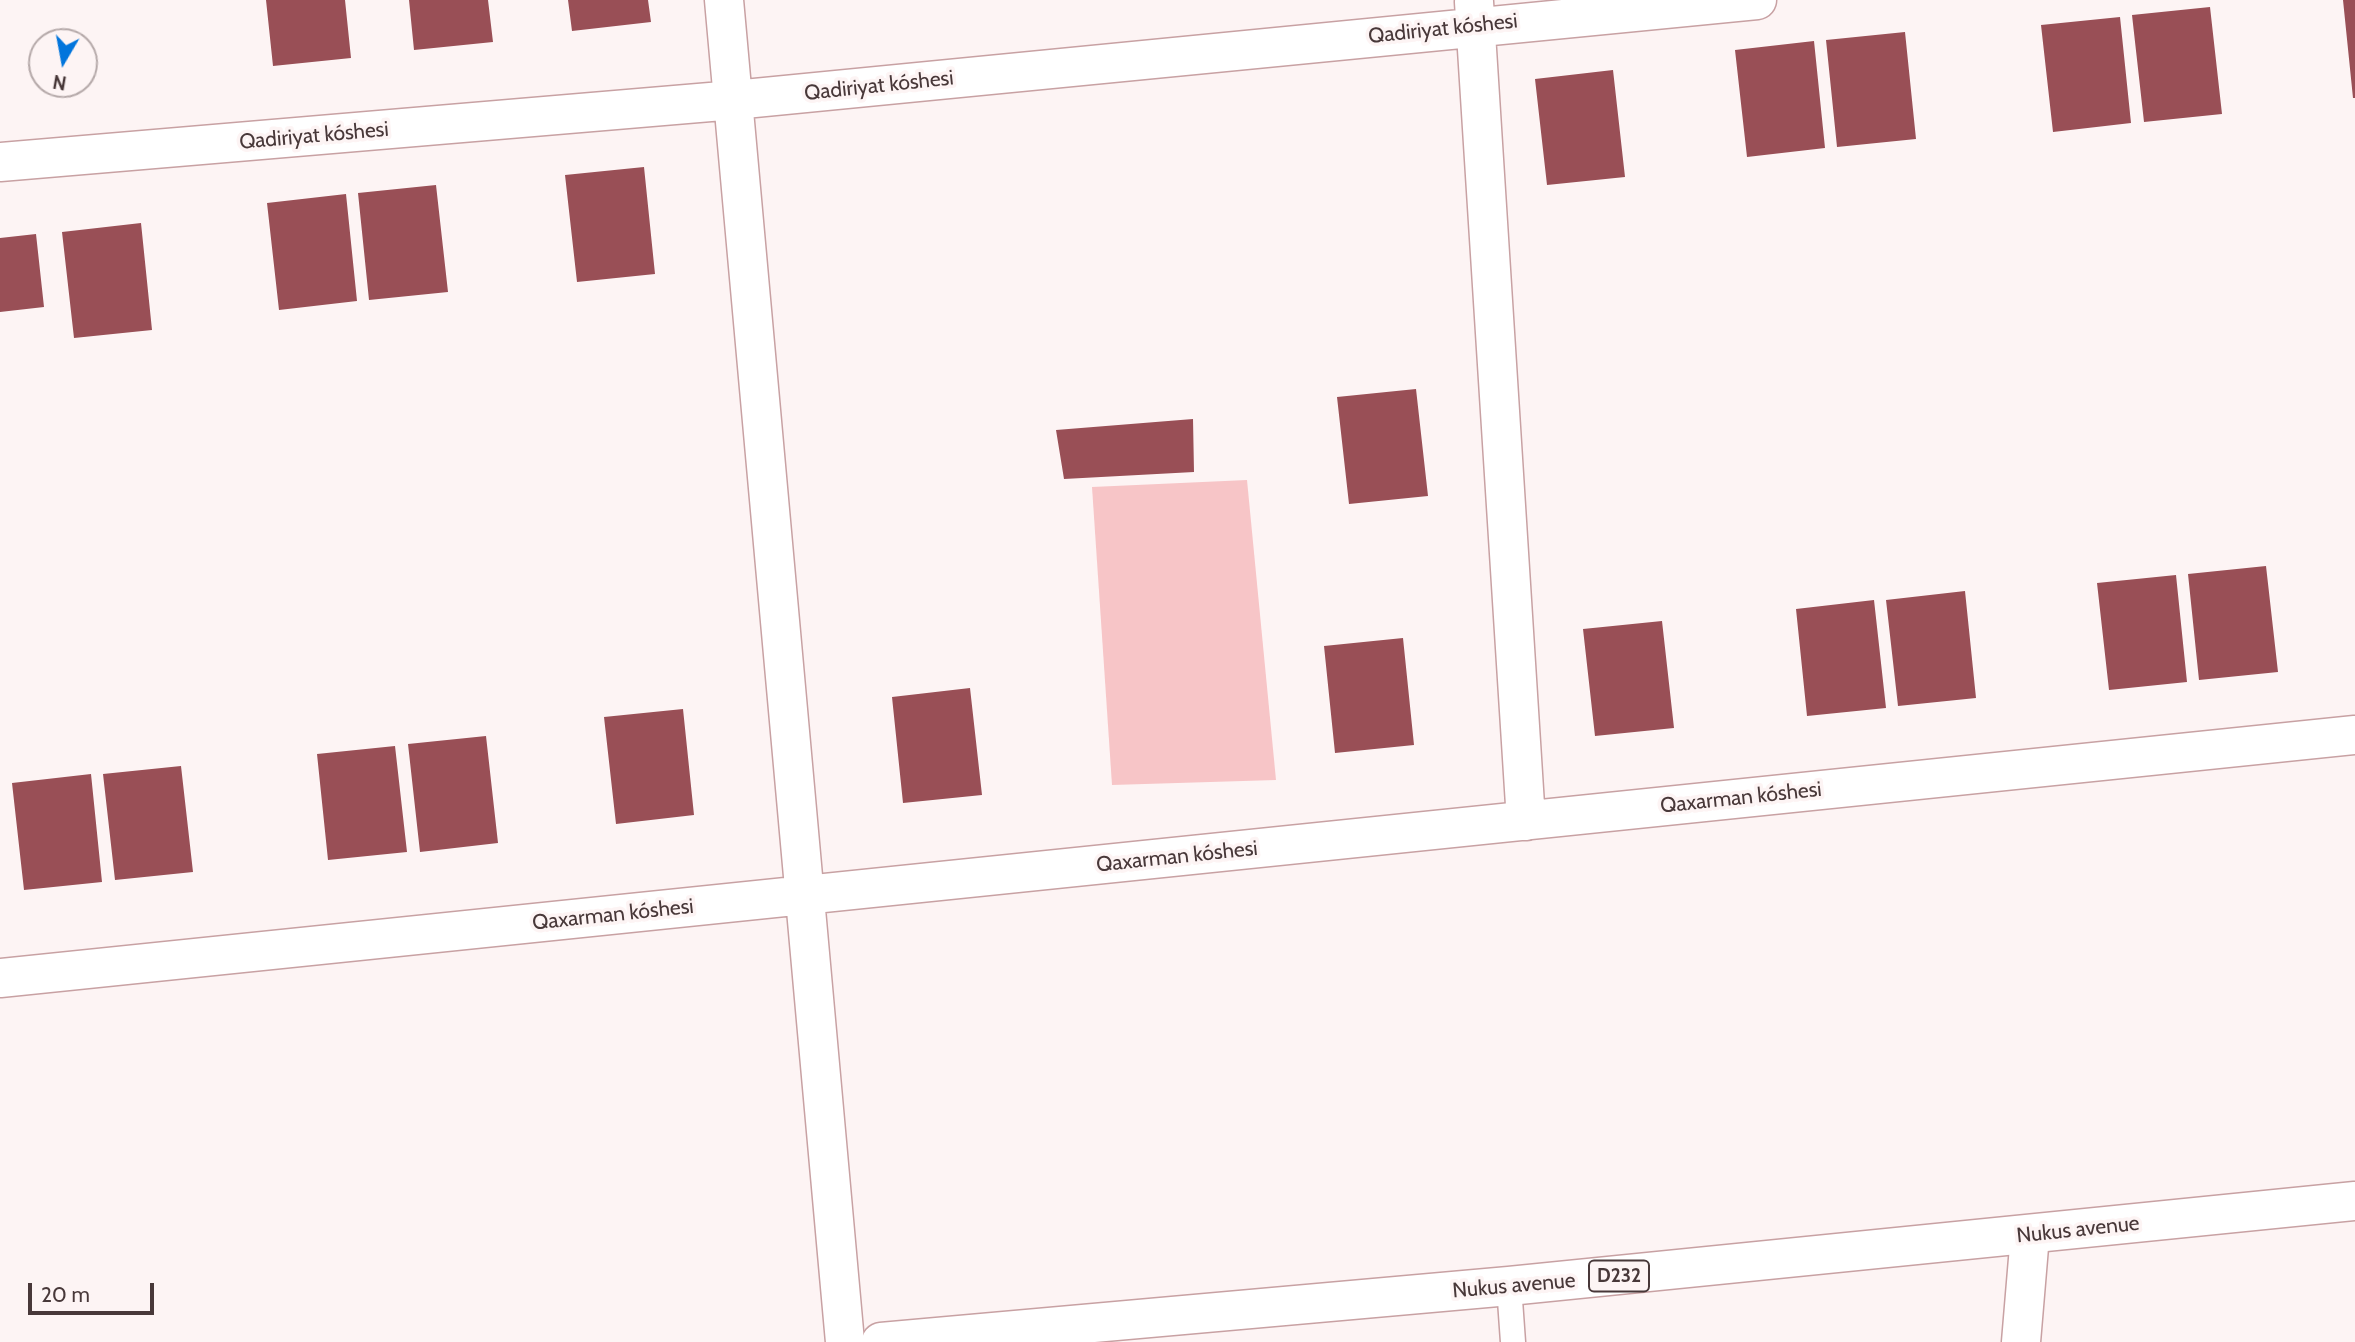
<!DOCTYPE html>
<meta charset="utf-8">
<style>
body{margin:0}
#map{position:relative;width:2355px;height:1342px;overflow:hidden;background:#fdf4f4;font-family:Cabin,sans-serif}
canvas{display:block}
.north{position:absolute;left:28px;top:28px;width:70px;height:70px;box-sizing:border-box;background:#fdf4f4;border:2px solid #b5a9a9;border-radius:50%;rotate:190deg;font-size:19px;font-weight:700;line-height:28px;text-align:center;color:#483839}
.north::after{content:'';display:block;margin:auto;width:24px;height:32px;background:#0275dc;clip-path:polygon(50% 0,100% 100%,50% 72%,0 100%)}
.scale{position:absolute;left:28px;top:1283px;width:126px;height:32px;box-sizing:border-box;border:4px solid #483839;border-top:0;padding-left:9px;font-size:21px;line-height:24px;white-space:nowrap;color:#483839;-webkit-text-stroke:5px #fdf4f4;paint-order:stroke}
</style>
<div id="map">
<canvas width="2355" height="1342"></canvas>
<div class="north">N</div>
<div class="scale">20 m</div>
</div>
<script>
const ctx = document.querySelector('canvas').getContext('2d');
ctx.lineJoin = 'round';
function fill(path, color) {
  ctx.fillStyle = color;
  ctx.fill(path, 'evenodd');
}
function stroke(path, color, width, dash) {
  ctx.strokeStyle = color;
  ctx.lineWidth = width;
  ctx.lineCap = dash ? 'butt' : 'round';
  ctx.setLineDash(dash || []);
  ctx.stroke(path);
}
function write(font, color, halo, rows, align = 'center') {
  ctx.font = font + ' Cabin,sans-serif';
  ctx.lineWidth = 7;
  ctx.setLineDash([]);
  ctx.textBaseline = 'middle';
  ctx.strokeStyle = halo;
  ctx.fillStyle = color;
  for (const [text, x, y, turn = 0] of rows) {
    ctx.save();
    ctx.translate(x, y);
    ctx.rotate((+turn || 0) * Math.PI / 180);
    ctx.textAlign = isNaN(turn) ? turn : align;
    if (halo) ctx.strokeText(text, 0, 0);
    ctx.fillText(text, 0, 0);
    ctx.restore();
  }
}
fill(new Path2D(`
 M1247 480 1276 780 1112 785 1092 487Z`), '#f7c5c7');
fill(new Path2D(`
 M266 0H345L351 58 273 66Z
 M409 0H488L493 42 414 50Z
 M568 0H648L651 22 572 31Z
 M2343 0H2355V98H2353Z
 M2210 7 2222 114 2144 122 2132 15Z
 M2120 17 2131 123 2053 132 2041 25Z
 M1905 32 1916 139 1837 147 1826 40Z
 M1814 41 1825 148 1747 157 1735 50Z
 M1613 70 1625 177 1547 185 1535 79Z
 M644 167 655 274 577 282 565 175Z
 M436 185 448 292 369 300 358 193Z
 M346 194 357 301 279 310 267 203Z
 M141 223 152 330 74 338 62 232Z
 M36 234 44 307 0 312V238Z
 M1416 389 1428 496 1349 504 1337 397Z
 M1193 419 1194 472 1064 479 1056 430Z
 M2266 566 2278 672 2199 680 2188 574Z
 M2176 575 2187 682 2109 690 2097 583Z
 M1965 591 1976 698 1898 706 1886 600Z
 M1874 600 1886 708 1807 716 1796 609Z
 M1662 621 1674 728 1595 736 1583 629Z
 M1403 638 1414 745 1335 753 1324 646Z
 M970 688 982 795 903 803 892 697Z
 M683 709 694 815 616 824 604 717Z
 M486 736 498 843 420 852 408 744Z
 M395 746 407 852 328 860 317 754Z
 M181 766 193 872 115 880 103 774Z
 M91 774 102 882 24 890 12 783Z`), '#994f56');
const service = new Path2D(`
 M1509 1286 1513 1342`);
const minor = new Path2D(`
 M724 0 845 1342
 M1474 2 1526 821
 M0 162 734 100 1757 0
 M0 978 2355 735
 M2021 1342 2030 1235`);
const primary = new Path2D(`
 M881 1342 1509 1286 2355 1201`);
stroke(service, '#c8a1a3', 27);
stroke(minor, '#c8a1a3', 41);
stroke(primary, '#c8a1a3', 41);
stroke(service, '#fff', 24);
stroke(minor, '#fff', 38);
stroke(primary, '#fff', 38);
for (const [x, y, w] of [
 [1619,1276,60]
]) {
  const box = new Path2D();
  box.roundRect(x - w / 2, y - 15.5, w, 31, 5);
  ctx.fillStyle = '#fdf4f4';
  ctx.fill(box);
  stroke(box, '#483839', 2);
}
write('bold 19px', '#483839', null, [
 ["D232",1619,1276]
]);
write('21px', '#483839', '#fdf4f4', [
 ["Qadiriyat kóshesi",1443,29,-6],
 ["Qadiriyat kóshesi",879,86,-6],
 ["Qadiriyat kóshesi",314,136,-5],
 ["Qaxarman kóshesi",1741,798,-6],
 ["Qaxarman kóshesi",1177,857,-6],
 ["Qaxarman kóshesi",613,915,-6],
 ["Nukus avenue",2078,1230,-6],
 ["Nukus avenue",1514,1286,-5]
]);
</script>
